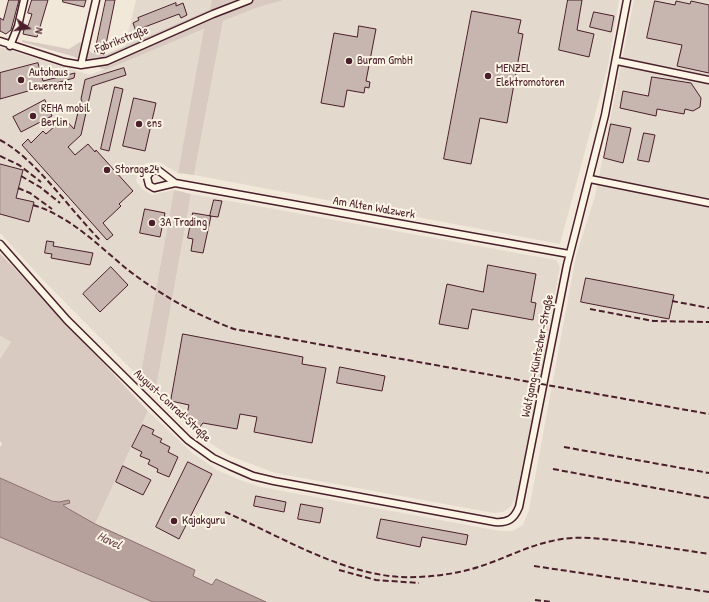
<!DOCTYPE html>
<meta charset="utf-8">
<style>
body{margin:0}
#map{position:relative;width:709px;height:602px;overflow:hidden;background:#f1e8da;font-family:"Patrick Hand",sans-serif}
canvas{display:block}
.north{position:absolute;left:8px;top:8px;width:40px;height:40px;-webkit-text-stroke:3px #fcf5e5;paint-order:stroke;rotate:104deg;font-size:11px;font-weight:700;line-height:16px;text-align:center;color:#4a1f2b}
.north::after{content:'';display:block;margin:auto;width:14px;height:18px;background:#4a1f2b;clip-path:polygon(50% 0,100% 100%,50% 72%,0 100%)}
</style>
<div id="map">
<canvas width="709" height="602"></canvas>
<div class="north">N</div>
</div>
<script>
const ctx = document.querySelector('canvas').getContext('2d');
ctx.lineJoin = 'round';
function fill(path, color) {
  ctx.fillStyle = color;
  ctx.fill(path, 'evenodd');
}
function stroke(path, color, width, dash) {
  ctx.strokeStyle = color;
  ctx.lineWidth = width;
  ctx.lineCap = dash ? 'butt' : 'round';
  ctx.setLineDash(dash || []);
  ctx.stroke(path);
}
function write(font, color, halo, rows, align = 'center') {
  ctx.font = font + ' "Patrick Hand",sans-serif';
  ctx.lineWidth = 4;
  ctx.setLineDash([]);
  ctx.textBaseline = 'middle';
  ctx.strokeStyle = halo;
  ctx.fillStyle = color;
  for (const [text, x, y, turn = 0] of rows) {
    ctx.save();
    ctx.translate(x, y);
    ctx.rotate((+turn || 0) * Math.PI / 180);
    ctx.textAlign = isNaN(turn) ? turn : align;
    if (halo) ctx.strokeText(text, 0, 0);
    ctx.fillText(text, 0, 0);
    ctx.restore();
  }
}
fill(new Path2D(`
 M136 0H212L210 9 125 46Z
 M284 0H619L608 66 560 244 194 175 223 21 259 7Z
 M634 0H709V602H266L216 579 212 585 192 576 195 570 95 524 148 411 191 452 217 470 240 480 261 487 500 531H513L523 525 529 510 576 256 595 196Z
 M205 29 178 173 159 162 146 163 139 170 136 181 142 189 152 195 174 190 140 378 43 280 0 233V47L90 75Z
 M191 194 556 260 560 267 538 388 516 497 511 506 503 512 494 513 275 473 230 456 193 432 155 394Z
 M0 336 11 342 0 359Z`), '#e4d9cd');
fill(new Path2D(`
 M212 0H284L259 7 223 21 194 175 178 173 204 29 105 70 72 56 22 42V40L69 49 80 42 92 53 105 55 210 9Z
 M174 190 191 194 155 394 140 378Z
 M0 253 148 411 95 524 63 505 69 500 59 502 52 500 0 478V447L2 444 0 441V359L11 342 0 336Z
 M0 537 153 602H0Z`), '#d8cac0');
const water = new Path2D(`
 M0 478 52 501 59 502 69 500 70 503 63 505 67 508 95 524 195 570 193 576 212 585 216 579 266 602H153L0 537Z`);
fill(water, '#b6a19c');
stroke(water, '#8b6d6f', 1);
const building = new Path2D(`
 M9 0H19L11 30 6 34 0 31V18L3 20Z
 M32 0H48L37 37 23 34 25 25 28 26 32 14 28 13Z
 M63 0H86L84 7 63 2Z
 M106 0H115L104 54 95 52Z
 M568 0H582L577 30 594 34 589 57 559 50Z
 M655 1 675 5 676 1 690 4 691 1 709 5V73L677 66 682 45 647 38Z
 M176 3V6L183 3 187 15 181 18 179 14 142 28 144 32 137 34 133 23 139 20 138 18Z
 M472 11 521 20 518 33 523 34 507 123 480 118 471 164 444 159Z
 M594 12 614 16 611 32 590 27Z
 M359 26 376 29 366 81 370 82 369 88 365 87 364 93 347 90 344 107 321 103 334 33 357 37Z
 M38 63 43 81 75 73 74 78 0 99V73Z
 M124 68 126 75 92 86 81 135 68 147 75 155 88 144 95 152 96 150 133 191 119 204 121 206 103 223 113 235 107 240 22 145 28 139 31 143 43 131 46 134 64 118 74 129 80 104 82 101 81 99 85 80Z
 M652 77 691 83 701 98 700 107 693 111 685 109 684 114 657 109 656 116 620 108 623 91 648 96Z
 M115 87 123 89 109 151 101 149Z
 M134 98 156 103 145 151 123 146Z
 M45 100 52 116 21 132 13 117Z
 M611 124 631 128 623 163 604 158Z
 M644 133 655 135 649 162 638 160Z
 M0 164 23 170 16 198 34 202 29 222 0 214Z
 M214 200 222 201 218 217 210 216Z
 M145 209 165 213 160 237 140 233Z
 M193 213 211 216 203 253 191 251 193 239 188 238Z
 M47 241 54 242 53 246 93 253 90 265 51 258 52 254 45 253Z
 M488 265 536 274 531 302 536 303 533 320 472 309 468 329 439 324 447 284 483 292Z
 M111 267 128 285 100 312 83 294Z
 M586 278 674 295 669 319 581 302Z
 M183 334 303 357 302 364 326 368 312 443 254 432 257 417 240 414 237 429 203 423 199 428 186 418 189 405 171 401Z
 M340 367 385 376 382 391 337 383Z
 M143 425 154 430 152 434 162 439 160 442 170 447 168 452 178 457 169 477 157 472 158 469 148 464 150 460 140 456 142 452 132 447Z
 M188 462 212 474 179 539 156 527Z
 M123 466 151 480 143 495 116 482Z
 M256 496 286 502 284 512 254 506Z
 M301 504 323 508 320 523 298 519Z
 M381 519 468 535 466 545 422 537 420 547 377 538Z`);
fill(building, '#c7b6af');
stroke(building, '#4a1f2b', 1);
const minor = new Path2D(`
 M0 41 64 62 81 65 107 61 213 14 249 0
 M10 46 18 26 24 0
 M617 61 709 80
 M81 65 96 0
 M158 170 175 183 154 188 149 185 147 177 151 171Z
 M590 179 709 203
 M175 183 569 254
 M0 244 67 320 188 440 213 458 230 466 253 476 274 481 495 522C508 523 514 519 519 507L567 265 605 115 627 0`);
stroke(minor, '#4a1f2b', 9);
stroke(minor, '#fcf5e5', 6);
stroke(new Path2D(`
 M0 140C35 158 71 211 100 240
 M0 156 19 165 41 182
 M21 176 40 187 60 203
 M18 188 30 193 52 209
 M33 205C70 216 99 246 128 270 161 295 196 315 234 329L709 414
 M672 301 709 308
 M590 309 653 321 709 322
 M564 447 709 473
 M553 469 709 498
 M225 512C280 536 339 573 400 577 429 578 460 574 487 564 510 556 528 546 552 541 580 534 609 540 637 543 661 547 685 550 709 554
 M534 566 709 592
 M339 570 376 580 419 583
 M535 600 551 602`), '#4a1f2b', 2, [6, 3]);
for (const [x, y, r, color] of [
 [349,61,4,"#4a1f2b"],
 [488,76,4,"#4a1f2b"],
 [21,80,4,"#4a1f2b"],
 [33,116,4,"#4a1f2b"],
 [139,124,4,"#4a1f2b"],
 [107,170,4,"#4a1f2b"],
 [152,223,4,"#4a1f2b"],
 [174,521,4,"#4a1f2b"]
]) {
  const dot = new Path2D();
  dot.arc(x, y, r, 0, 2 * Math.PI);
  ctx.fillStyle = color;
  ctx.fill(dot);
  stroke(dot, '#fcf5e5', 1.5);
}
write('12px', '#4a1f2b', '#fcf5e5', [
 ["Fabrikstraße",122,40,-21],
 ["Am Alten Walzwerk",374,208,10],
 ["Wolfgang-Küntscher-Straße",538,356,-79],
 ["August-Conrad-Straße",172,406,43]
]);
write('12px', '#4a1f2b', '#fcf5e5', [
 ["Buram GmbH",357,61],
 ["MENZEL",496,69],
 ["Elektromotoren",496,83],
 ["Autohaus",29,73],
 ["Lewerentz",29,87],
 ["REHA mobil",41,109],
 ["Berlin",41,123],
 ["ens",147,124],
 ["Storage24",115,170],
 ["3A Trading",160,223],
 ["Kajakguru",182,521]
], 'left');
write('italic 13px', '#704c53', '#fcf5e5', [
 ["Havel",109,541,25]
]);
</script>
